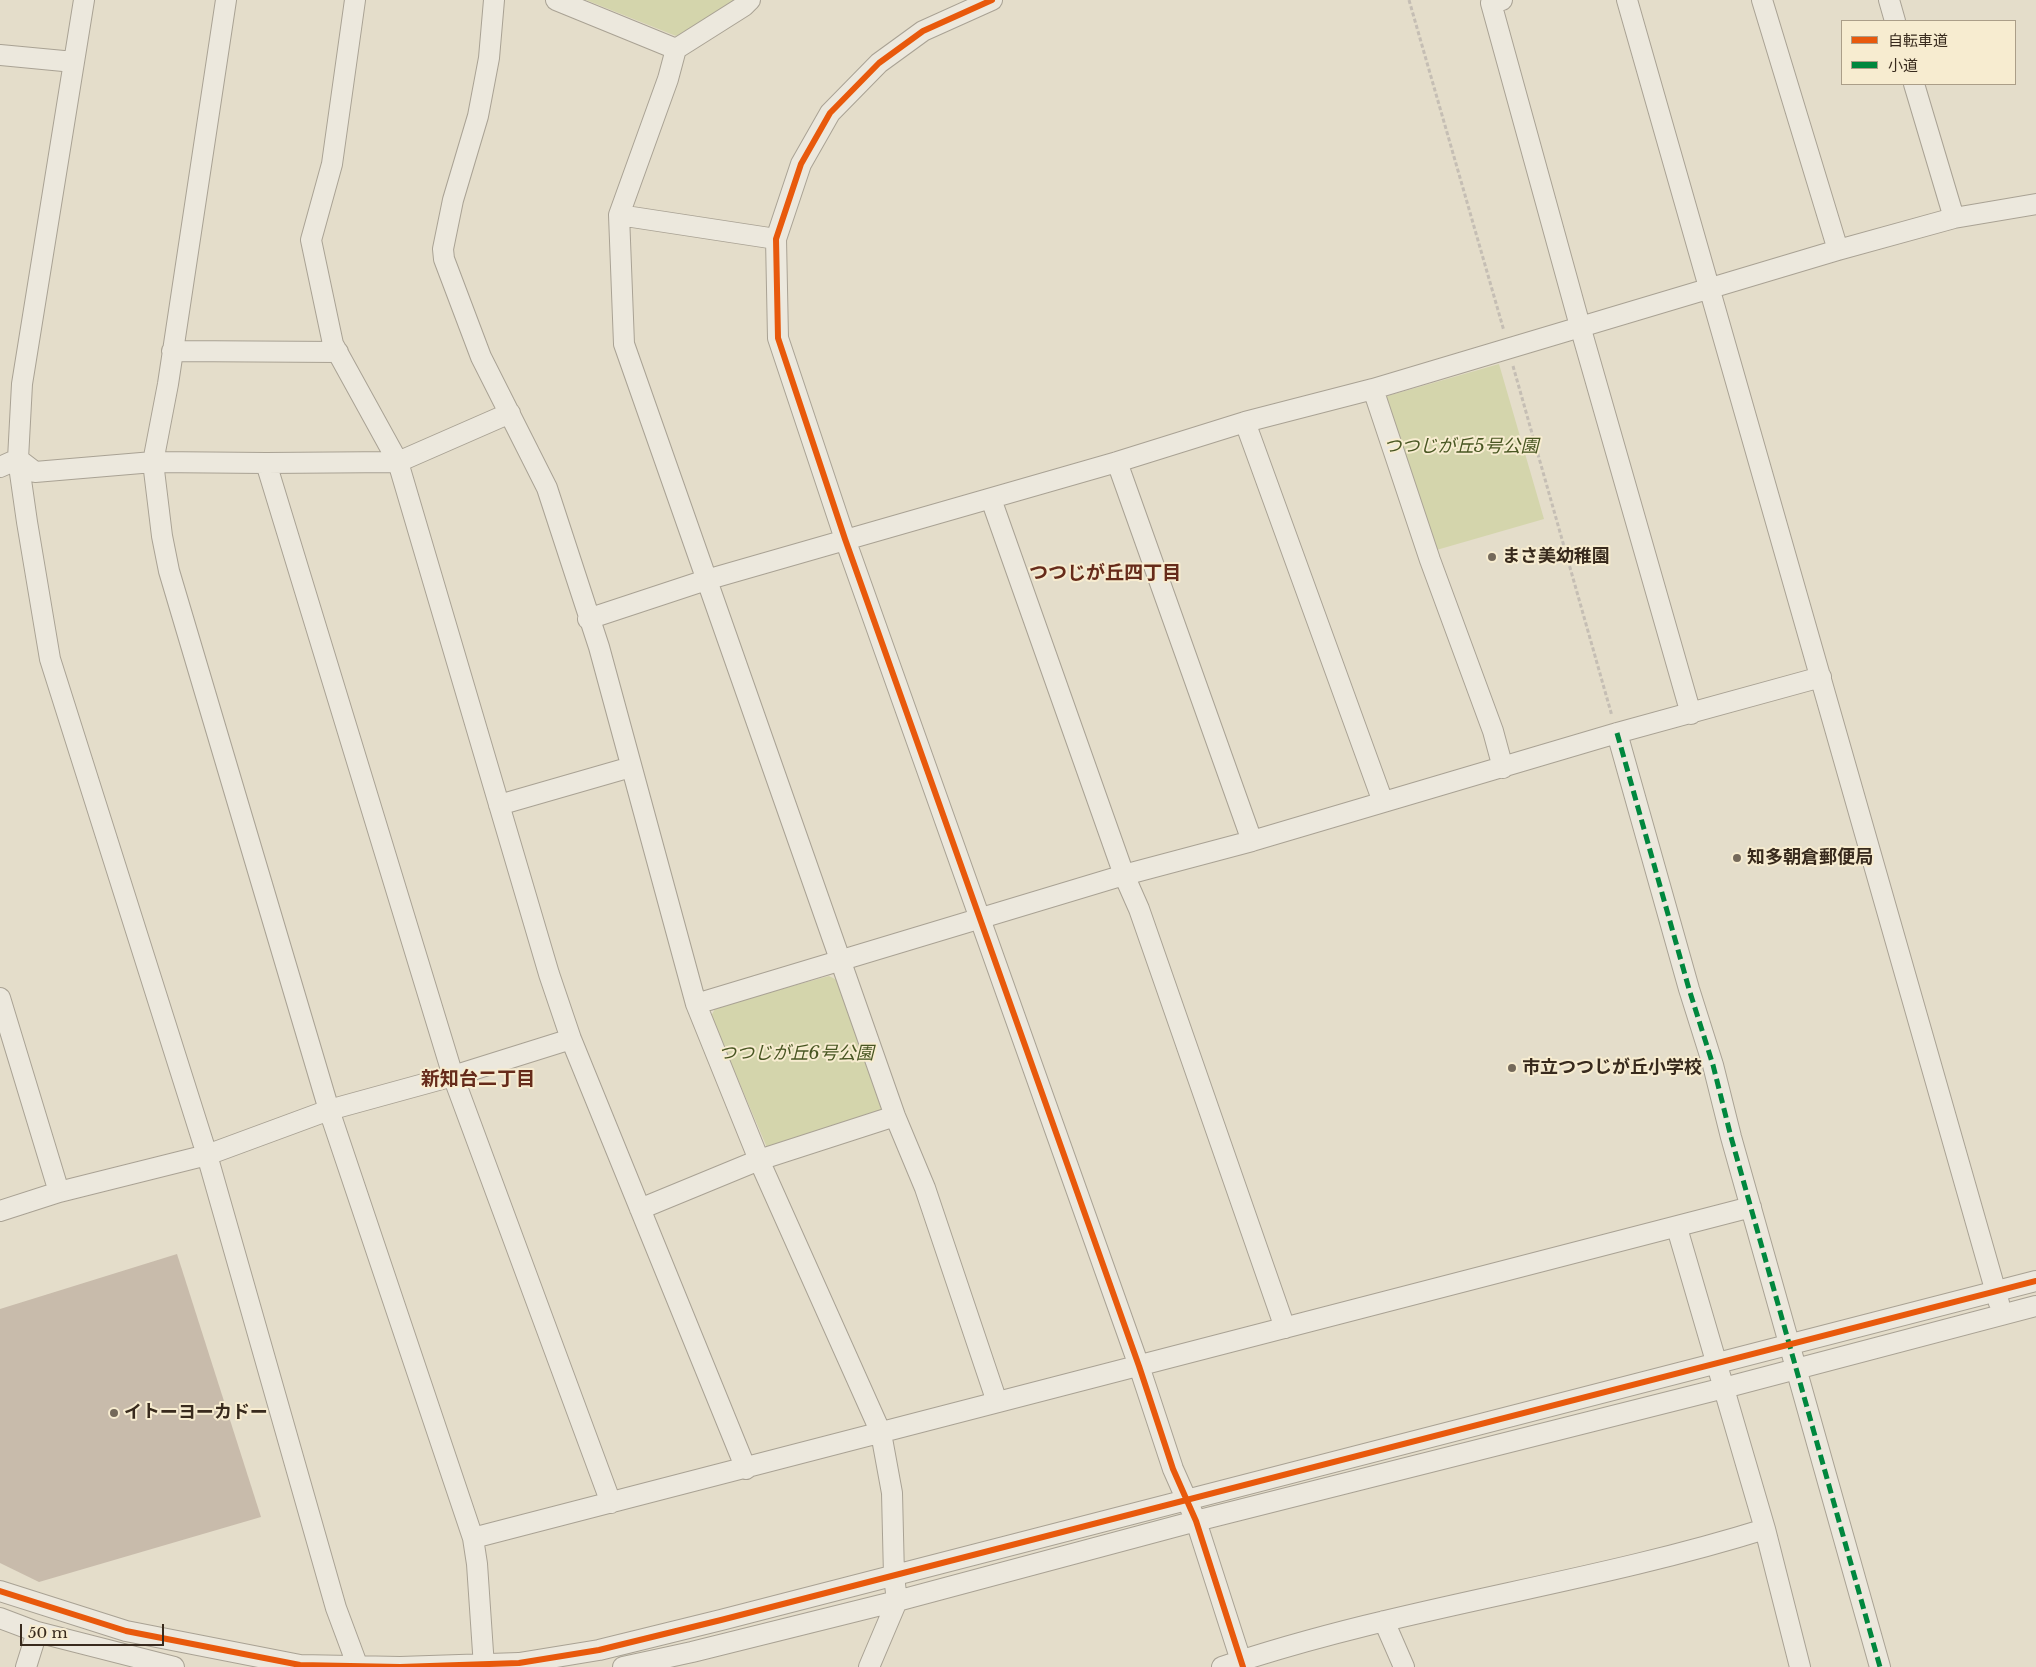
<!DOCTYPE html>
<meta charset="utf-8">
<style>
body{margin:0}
#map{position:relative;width:2036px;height:1667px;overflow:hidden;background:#e4ddca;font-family:"Libre Baskerville","Noto Sans JP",serif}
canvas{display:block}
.legend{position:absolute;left:1841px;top:20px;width:175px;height:65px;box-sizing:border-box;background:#f7ecd0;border:1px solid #ab9e88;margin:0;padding:6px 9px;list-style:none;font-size:15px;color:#382a1d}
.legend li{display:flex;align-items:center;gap:10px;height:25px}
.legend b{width:25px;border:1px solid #ab9e88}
.scale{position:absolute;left:20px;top:1624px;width:144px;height:22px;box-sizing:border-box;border:2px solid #382a1d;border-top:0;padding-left:6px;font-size:15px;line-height:18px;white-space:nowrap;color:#382a1d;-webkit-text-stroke:4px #f7ecd0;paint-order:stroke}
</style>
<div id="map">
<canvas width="2036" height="1667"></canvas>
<ul class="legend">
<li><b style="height:6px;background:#e8590c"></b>自転車道</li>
<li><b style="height:6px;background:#00873e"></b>小道</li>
</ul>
<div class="scale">50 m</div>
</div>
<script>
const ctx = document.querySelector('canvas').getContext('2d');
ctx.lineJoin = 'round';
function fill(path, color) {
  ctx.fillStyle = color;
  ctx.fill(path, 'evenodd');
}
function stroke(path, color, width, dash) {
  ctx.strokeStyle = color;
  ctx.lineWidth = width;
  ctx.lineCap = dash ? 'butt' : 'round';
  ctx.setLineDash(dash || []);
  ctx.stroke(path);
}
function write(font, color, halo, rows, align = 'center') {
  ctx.font = font + ' "Libre Baskerville","Noto Sans JP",serif';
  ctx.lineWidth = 4;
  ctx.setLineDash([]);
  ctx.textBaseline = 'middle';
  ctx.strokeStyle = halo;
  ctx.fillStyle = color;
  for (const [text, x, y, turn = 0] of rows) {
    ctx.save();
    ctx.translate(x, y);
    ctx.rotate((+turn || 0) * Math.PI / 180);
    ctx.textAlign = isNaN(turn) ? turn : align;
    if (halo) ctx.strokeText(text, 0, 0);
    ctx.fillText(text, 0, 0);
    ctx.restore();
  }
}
fill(new Path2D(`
 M586 0H737L744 6 676 36Z
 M1499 364 1544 519 1433 551 1384 397Z
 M829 976 837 980 882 1110 768 1150 711 1016 716 1007Z`), '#d4d5ac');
fill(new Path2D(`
 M177 1254 261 1517 39 1582 0 1563V1309Z`), '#c8bbab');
const minor = new Path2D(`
 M84 0 22 384 18 459 27 522 50 659 207 1155 336 1608 358 1667
 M226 0 168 384 153 462 162 536 169 571 329 1110 473 1538 477 1564 484 1667
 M355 0 332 164 311 240 333 344 398 462 549 974 571 1039 746 1469
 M494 0 489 58 478 116 453 200 443 249 444 259 481 357 547 488 599 647 696 1004 759 1160 881 1433 892 1493 894 1576 897 1601 869 1667
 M556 0 676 49
 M750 0 744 6 676 49 668 79 619 215 624 344 895 1116 925 1188 997 1402
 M992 0 923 31 879 63 830 113 801 164 776 239 778 338 845 539 1139 1366 1173 1469 1196 1521 1243 1667
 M1502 0 1491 3 1580 326 1691 714
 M1627 0 1999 1303
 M1762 0 1838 250
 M1889 0 1895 21
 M0 55 74 62
 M1914 84 1954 218
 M619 215 776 239
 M172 351 338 352
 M1373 389 1430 560 1493 731 1503 768
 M1245 422 1383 802
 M18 459 35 472 153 462 266 463 398 462 510 413
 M1117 462 1252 841
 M266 463 453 1076 611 1503
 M0 467 18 459
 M991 499 1124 875 1139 909 1285 1328
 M588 619 706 580 1117 462 1245 422 1373 389 1838 250 1954 218 2036 204
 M1617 733 1689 989 1713 1065 1731 1137 1880 1667
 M499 805 631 767
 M0 998 59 1192
 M696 1004 1124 875 1252 841 1617 733 1821 677
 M640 1209 759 1160 895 1116
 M0 1211 59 1192 207 1155 329 1110 453 1076 571 1039
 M1677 1228 1765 1529 1800 1667
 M473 1538 1751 1207
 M0 1591 126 1631 300 1665 400 1667 519 1663 599 1650 721 1620 2036 1281
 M0 1618 37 1632 174 1667
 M1384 1621 1404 1667
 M26 1667 37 1632
 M623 1667 692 1652 897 1601 1196 1521 1724 1388 2036 1306
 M1222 1667C1399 1607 1586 1585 1765 1529`);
stroke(minor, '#a9a294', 22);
stroke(new Path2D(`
 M1409 0 1504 331
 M1513 366 1612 716`), '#c5beb4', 3, [4, 2.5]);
stroke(minor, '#ece8dd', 20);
stroke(new Path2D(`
 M1617 733 1689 989 1713 1065 1731 1137 1880 1667`), '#00873e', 5, [10, 5]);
stroke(new Path2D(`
 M992 0 923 31 879 63 830 113 801 164 776 239 778 338 845 539 1139 1366 1173 1469 1196 1521 1243 1667
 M0 1591 126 1631 300 1665 400 1667 519 1663 599 1650 721 1620 2036 1281`), '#e8590c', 6);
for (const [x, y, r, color] of [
 [1492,557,5,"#74695a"],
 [1737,858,5,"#74695a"],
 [1512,1068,5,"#74695a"],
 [114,1413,5,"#74695a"]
]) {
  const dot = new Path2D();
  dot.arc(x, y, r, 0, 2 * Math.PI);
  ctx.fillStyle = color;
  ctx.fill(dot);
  stroke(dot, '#f7ecd0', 2);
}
write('italic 18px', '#485622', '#f7ecd0', [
 ["つつじが丘5号公園",1461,447],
 ["つつじが丘6号公園",796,1054]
]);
write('bold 18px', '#382a1d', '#f7ecd0', [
 ["まさ美幼稚園",1502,557],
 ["知多朝倉郵便局",1747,858],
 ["市立つつじが丘小学校",1522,1068],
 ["イトーヨーカドー",124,1413]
], 'left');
write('bold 19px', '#662b1a', '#f7ecd0', [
 ["つつじが丘四丁目",1105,574],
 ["新知台二丁目",478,1080]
]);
</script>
